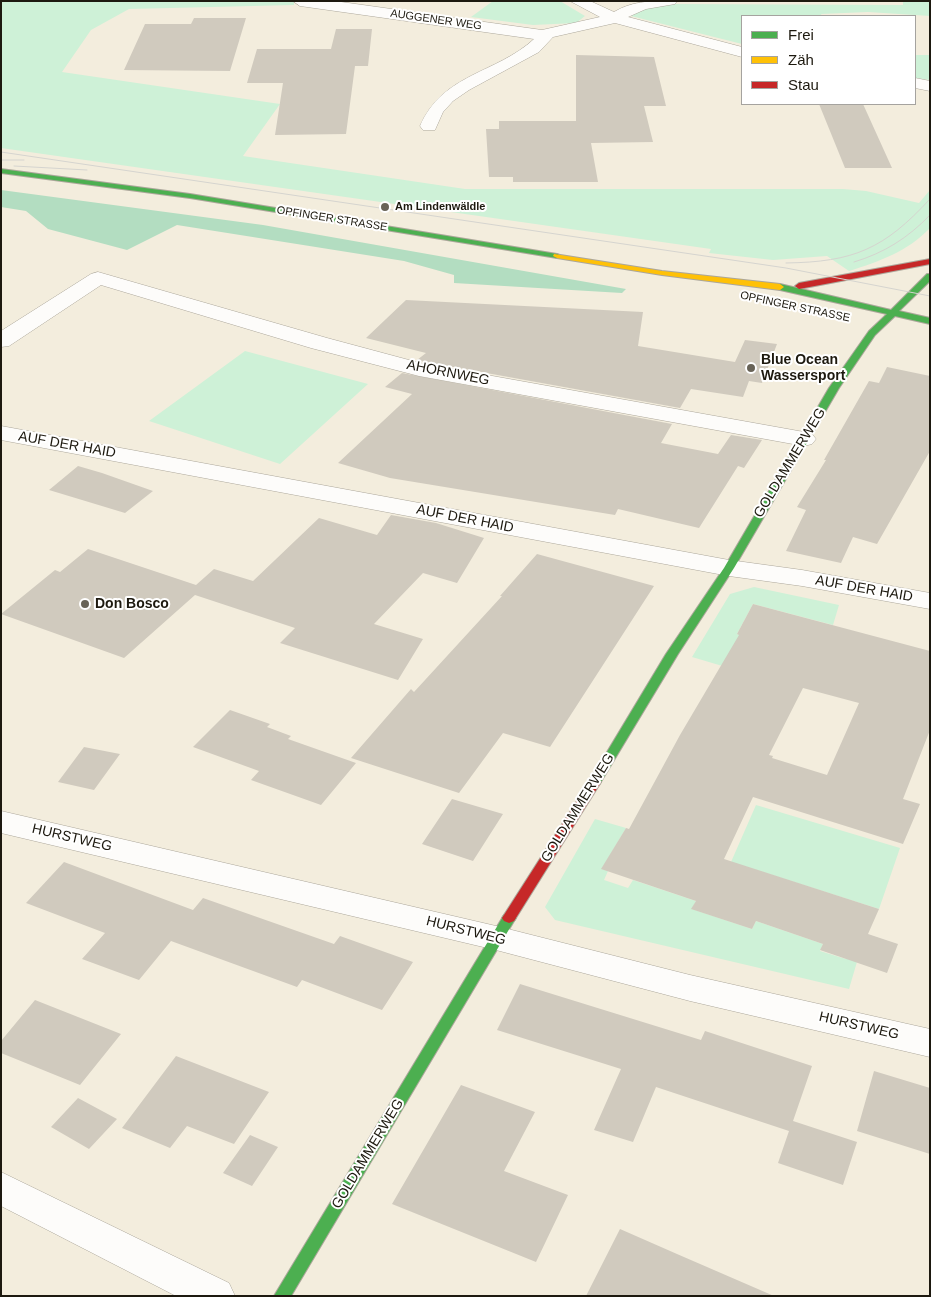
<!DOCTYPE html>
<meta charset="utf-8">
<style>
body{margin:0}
#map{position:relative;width:931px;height:1297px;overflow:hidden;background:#f3eddd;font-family:Arial,sans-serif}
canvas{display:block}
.frame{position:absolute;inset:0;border:2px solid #1d190f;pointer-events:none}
.legend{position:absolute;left:741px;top:15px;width:175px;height:90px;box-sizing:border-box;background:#fff;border:1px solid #a5a39f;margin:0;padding:6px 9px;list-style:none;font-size:15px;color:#1d190f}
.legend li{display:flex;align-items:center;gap:10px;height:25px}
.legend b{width:25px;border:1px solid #a5a39f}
</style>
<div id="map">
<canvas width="931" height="1297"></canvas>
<div class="frame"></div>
<ul class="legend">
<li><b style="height:6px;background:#4caf50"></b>Frei</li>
<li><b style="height:6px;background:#ffc107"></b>Zäh</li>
<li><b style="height:6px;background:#c62828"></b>Stau</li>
</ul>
</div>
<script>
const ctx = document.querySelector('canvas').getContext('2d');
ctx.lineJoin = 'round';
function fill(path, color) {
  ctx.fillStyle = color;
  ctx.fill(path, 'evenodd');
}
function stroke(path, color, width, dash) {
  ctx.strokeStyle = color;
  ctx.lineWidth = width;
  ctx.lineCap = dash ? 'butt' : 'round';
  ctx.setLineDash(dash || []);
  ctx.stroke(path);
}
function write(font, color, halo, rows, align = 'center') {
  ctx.font = font + ' Arial,sans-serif';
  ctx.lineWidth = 4;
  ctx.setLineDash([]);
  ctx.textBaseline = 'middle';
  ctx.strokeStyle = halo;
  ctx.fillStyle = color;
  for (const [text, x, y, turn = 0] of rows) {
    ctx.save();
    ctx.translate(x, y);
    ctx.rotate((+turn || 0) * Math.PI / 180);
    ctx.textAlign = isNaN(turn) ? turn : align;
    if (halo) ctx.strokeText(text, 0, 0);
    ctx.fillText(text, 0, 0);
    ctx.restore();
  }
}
fill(new Path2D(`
 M1 1H294V5L129 9 91 30 62 72 280 104 243 156 465 189H843L866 191 919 203 930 190V228C907 252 880 261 849 271L827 256 773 260 709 253 711 249 1 148Z
 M493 1H560L585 16 576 23 533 25 471 17Z
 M903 1H930V16L868 12 821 14 822 16H742V44L631 16 642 9 672 4 903 5Z
 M915 55H930V80L915 78Z
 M245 351 368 384 280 464 149 421Z
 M754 587 839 605 833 625 753 604 737 634 743 636 800 689 692 657 730 594Z
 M756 805 900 848 879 909 731 862Z
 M595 819 626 828 602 869 608 871 604 880 628 888 633 880 696 901 692 909 752 929 756 921 823 944 820 951 846 959 859 955 849 989 555 920 545 907Z`), '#cef1d7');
fill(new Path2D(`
 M1 190 263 225 626 289 622 293 454 283V275L404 261 177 225 127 250 48 229 26 211 1 207Z`), '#b3ddc1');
fill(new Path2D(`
 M194 18H246L230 71 124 70 145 24H191Z
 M336 29H372L368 66H355L346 134 275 135 283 83H247L257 49H331Z
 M576 55 654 57 666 106H644L653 142 591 143 598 182H513V177H489L486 129H499V121H576Z
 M819 104H863L892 168H845Z
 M406 300 643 312 638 346 735 362 745 340 777 344 762 383 749 381 743 397 691 389 680 408 420 361 417 360 426 353 366 338Z
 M887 367 930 376V451L877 544 853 537 841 563 786 551 806 510 797 507 826 460H824L869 381 879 383Z
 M402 373 672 424 661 443 718 454 731 435 762 440 744 468 738 466 699 528 618 509 615 515 390 478 338 463 412 394 385 387Z
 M78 466 102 473 153 491 125 513 49 490Z
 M391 515 436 523 484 538 457 583 423 573 374 624 423 639 398 680 280 643 295 628 195 595 124 658 1 614 55 570 60 572 88 549 196 585 214 569 253 581 319 518 377 535Z
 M537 554 654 586 550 747 503 733 459 793 351 758 411 689 414 692 502 596H500Z
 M753 604 930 651V730L903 799 920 804 903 844 753 797 724 859 879 909 868 934 898 944 887 973 820 950 823 944 756 921 752 929 691 909 696 901 601 869 626 828 629 829 680 735 739 635 737 634ZM803 688 859 703 827 775 772 758 773 756 769 755Z
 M230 710 270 724 267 727 291 736 288 739 356 763 321 805 251 780 259 771 193 747Z
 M84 747 120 754 94 790 58 782Z
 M452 799 503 814 473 861 422 844Z
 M64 862 193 910 203 898 334 944 340 936 413 962 382 1010 302 980 297 987 171 941 139 980 82 959 105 933 26 903Z
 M520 984 701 1040 705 1031 812 1066 793 1121 857 1142 843 1185 778 1163 789 1131 656 1087 633 1142 594 1130 621 1069 497 1030Z
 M35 1000 121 1034 80 1085 1 1053V1041Z
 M176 1056 269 1092 234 1144 187 1126 170 1148 122 1128Z
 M874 1071 930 1088V1154L857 1131Z
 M461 1085 535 1112 504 1171 568 1195 536 1262 392 1204Z
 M78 1098 117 1119 89 1149 51 1127Z
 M250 1135 278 1147 252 1186 223 1173Z
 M620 1229 677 1254 774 1296H586Z`), '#d0cabe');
const street = new Path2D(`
 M293 1H334L542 30 600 17 570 1H590L614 12C634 0 654 1 677 1L675 4 646 9 628 17 742 47V57L615 23 553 37 539 52 469 90 453 101 443 112 435 130H423L420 126C443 73 496 74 534 39L300 6Z
 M915 78 930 81V91L915 88Z
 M98 272 327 338 420 363 804 432 812 434 816 439 812 444 804 446 419 376 311 348 101 285 9 346 1 347V331L91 274Z
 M1 426 729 560 802 570 930 593V609L802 586 729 576 1 440Z
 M1 811 496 926 690 975 930 1029V1057L690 1001 496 950 1 833Z
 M1 1172 229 1283 235 1296H176L1 1206Z`);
const fast = new Path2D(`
 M1 169 190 194 557 254 561 256 557 258 190 198 1 173Z
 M927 274H930V281L899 311 930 318V324L895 316 875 335 839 388 734 568 678 654 599 785H591L589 782 666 654 724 568 829 388 869 331 887 314 780 290 776 287 780 284 891 310Z
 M509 913 514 915 516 918 514 921 291 1296H274L504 915Z`);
const slow = new Path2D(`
 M554 254 662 271 780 284 784 287 780 290 662 275 557 258 553 256Z`);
const jam = new Path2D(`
 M930 259V264L799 289 795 286 799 283Z
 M595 778 599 779 601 782 514 921 509 923 504 921 502 918 504 915 591 779Z`);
stroke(street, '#aca79b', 1);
stroke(fast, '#aca79b', 2);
stroke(slow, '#aca79b', 2);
stroke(jam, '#aca79b', 2);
fill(street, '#fdfcfa');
fill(fast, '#4caf50');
fill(slow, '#ffc107');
fill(jam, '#c62828');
stroke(new Path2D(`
 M1 152 786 268 930 296
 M1 160H24
 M14 166 87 170
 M854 262C884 253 908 238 930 215
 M786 263C854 262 884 249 930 199`), '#d5d4cf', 1);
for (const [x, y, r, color] of [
 [385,207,5,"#686357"],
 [751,368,5,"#686357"],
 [85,604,5,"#686357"]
]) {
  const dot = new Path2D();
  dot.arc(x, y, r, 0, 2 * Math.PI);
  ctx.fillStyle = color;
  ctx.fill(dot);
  stroke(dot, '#fff', 2);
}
write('11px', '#1d190f', '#fff', [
 ["AUGGENER WEG",436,20,8],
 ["OPFINGER STRASSE",332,219,9],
 ["OPFINGER STRASSE",795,307,12]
]);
write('bold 11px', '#1d190f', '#fff', [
 ["Am Lindenwäldle",395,207]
], 'left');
write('bold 14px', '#1d190f', '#fff', [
 ["Blue Ocean",761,360],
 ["Wassersport",761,376],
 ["Don Bosco",95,604]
], 'left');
write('14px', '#1d190f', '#fff', [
 ["AHORNWEG",448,373,11],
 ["AUF DER HAID",67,445,10],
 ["GOLDAMMERWEG",790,463,-59],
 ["AUF DER HAID",465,519,11],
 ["AUF DER HAID",864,589,10],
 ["GOLDAMMERWEG",578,808,-58],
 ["HURSTWEG",72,838,13],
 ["HURSTWEG",466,931,14],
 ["HURSTWEG",859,1026,13],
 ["GOLDAMMERWEG",368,1154,-59]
]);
</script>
